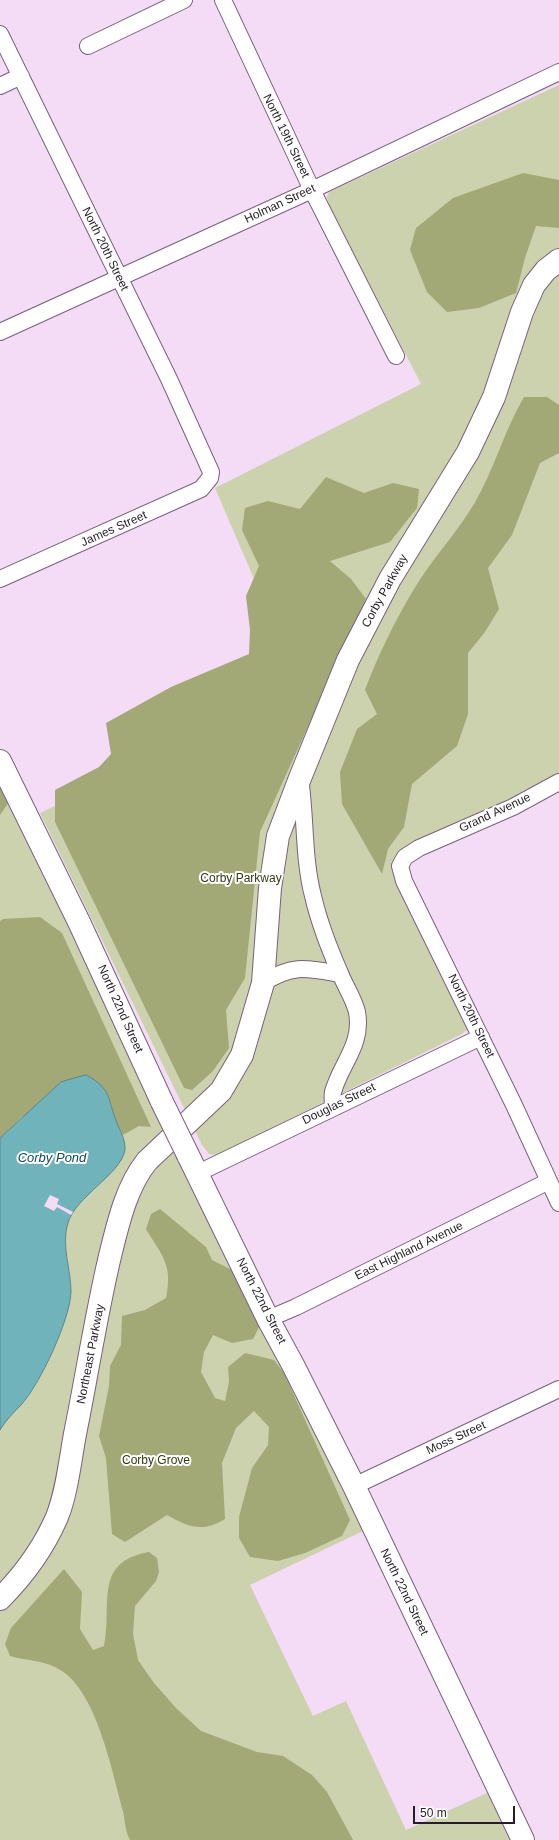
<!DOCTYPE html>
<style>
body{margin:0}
#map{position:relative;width:559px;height:1840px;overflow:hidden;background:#f4dcf7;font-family:Arial,sans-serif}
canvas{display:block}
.scale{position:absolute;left:413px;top:1806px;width:102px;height:18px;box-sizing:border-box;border:2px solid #251d27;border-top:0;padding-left:5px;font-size:12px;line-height:14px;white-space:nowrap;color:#251d27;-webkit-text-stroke:3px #fff;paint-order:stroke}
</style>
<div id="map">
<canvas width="559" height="1840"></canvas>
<div class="scale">50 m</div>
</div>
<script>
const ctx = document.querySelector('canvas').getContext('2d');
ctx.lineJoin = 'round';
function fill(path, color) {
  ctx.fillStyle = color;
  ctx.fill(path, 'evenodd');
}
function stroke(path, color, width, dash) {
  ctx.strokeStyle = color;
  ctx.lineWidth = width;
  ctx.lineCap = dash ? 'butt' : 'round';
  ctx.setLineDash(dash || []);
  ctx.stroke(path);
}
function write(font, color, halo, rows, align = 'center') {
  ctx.font = font + ' Arial,sans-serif';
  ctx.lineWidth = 4;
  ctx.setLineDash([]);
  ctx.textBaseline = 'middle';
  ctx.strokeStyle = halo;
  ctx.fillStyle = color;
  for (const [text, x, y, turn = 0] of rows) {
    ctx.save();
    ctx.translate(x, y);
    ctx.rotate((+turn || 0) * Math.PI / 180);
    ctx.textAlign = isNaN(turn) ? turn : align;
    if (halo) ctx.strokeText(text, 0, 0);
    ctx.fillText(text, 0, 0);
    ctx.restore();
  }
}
fill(new Path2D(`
 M559 85V774L501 805 408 845C394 857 391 864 396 882L467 1024V1030L462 1034 225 1151 216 1155 209 1154 202 1145 40 813 135 768 285 651 215 488 421 384 330 207 327 197 329 192Z
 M0 783 363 1531 250 1585 313 1716 346 1701 406 1830 489 1792 512 1840H0Z`), '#ccd2ad');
fill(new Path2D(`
 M523 173 559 180V228L536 226 525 258 516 293 479 308 447 312 427 292 410 250 416 228 453 198Z
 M524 397H547L559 405V453L540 463 512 535 488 568 499 609 485 632 468 653V714L457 746 412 784 404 827 388 849 382 874 342 804 340 772 357 729 377 714 365 690C378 655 395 621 414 589 432 559 456 534 474 504 494 470 504 431 524 397Z
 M326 477 364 493 393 483 419 489 417 508 390 542 330 561 351 579 366 599 260 832 245 978 226 1010 229 1048 213 1071 192 1090 184 1088 55 822V790L99 767 111 754 106 723 171 687 249 654 250 630 246 596 259 566 242 530 245 508 268 501 300 509Z
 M0 783 9 802 0 815Z
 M40 917 62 933 151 1127 139 1126 123 1135 116 1122 108 1096 23 1116 0 1138V921L3 919Z
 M160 1209 206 1247 212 1260 234 1271 260 1325 253 1339 232 1343 213 1335 204 1352 201 1372 215 1398 225 1401 229 1382 228 1367 245 1353 274 1360 284 1373 350 1520 342 1536 305 1553 278 1561 250 1557 239 1538V1517L252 1468 268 1445 269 1427 254 1411 236 1428 222 1463 225 1519C202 1533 189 1527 167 1515L125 1542 112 1534 106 1458 99 1436 109 1386 110 1366 121 1345 122 1316 145 1310 166 1298C173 1264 162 1256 146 1229L151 1214Z
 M149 1552 157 1558 159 1572 156 1581 135 1606 133 1634 138 1660 154 1683 176 1708 201 1731 257 1752 283 1756 312 1775 327 1792 353 1840H130C125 1831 125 1820 123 1811 112 1771 97 1694 62 1671 46 1660 27 1661 10 1656L5 1644 11 1628 64 1569 82 1592 80 1629 93 1650 104 1646C113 1605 92 1562 149 1552Z`), '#a2a876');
const water = new Path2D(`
 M86 1075C108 1087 107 1093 114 1115 117 1126 126 1138 125 1150 121 1174 75 1197 68 1223 61 1246 71 1269 71 1292 70 1320 40 1384 21 1405 13 1413 6 1420 0 1430V1138L61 1082Z`);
fill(water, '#70b3bb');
stroke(water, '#5a868f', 1);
fill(new Path2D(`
 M50 1195 59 1199 57 1204 73 1212 71 1215 57 1207 54 1211 44 1206Z`), '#f4dcf7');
const street = new Path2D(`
 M223 0 312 190 396 356
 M0 34 169 379 211 472 210 478 201 489 0 579
 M88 46 184 0
 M0 86 21 76
 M0 332 312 190 559 72
 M300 778C306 818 303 857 313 896 319 922 329 948 340 973 345 986 354 999 357 1012 363 1045 341 1063 333 1092 332 1097 333 1102 333 1107
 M559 782 513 807 419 848 405 857 400 866 404 881 514 1105 559 1203
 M263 983C293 964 306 968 340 974
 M198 1173 481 1037
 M268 1319 296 1307 549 1181
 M354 1486 559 1389`);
const secondary = new Path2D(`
 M0 761 79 922 162 1102
 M188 1155 268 1319 293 1365 354 1486 523 1840
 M0 1599C23 1576 44 1547 57 1517 67 1492 70 1461 75 1434 87 1375 96 1315 110 1256 118 1224 126 1187 147 1161L221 1091 242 1055 263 983 270 888 278 836 300 778 348 660 390 579 468 452 494 397 522 312 534 285 546 270 559 260`);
stroke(street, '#78627b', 18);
stroke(secondary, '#78627b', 24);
stroke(street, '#fff', 16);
stroke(secondary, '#fff', 22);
const secondaryBridge = new Path2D(`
 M162 1102 188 1155`);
stroke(secondaryBridge, '#78627b', 24, []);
stroke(secondaryBridge, '#fff', 22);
write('12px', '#251d27', '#fff', [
 ["North 19th Street",286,136,64],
 ["Holman Street",280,204,-25],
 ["North 20th Street",105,249,64],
 ["James Street",114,529,-24],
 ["Corby Parkway",385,591,-61],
 ["Grand Avenue",495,813,-25],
 ["North 22nd Street",120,1009,66],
 ["North 20th Street",471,1016,64],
 ["Douglas Street",339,1104,-26],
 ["East Highland Avenue",409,1251,-26],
 ["North 22nd Street",261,1301,63],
 ["Northeast Parkway",91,1354,-79],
 ["Moss Street",456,1438,-25],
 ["North 22nd Street",404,1592,64]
]);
write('12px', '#363a12', '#fff', [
 ["Corby Parkway",241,879],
 ["Corby Grove",156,1461]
]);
write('italic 13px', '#0e4b52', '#fff', [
 ["Corby Pond",52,1158]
]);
</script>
